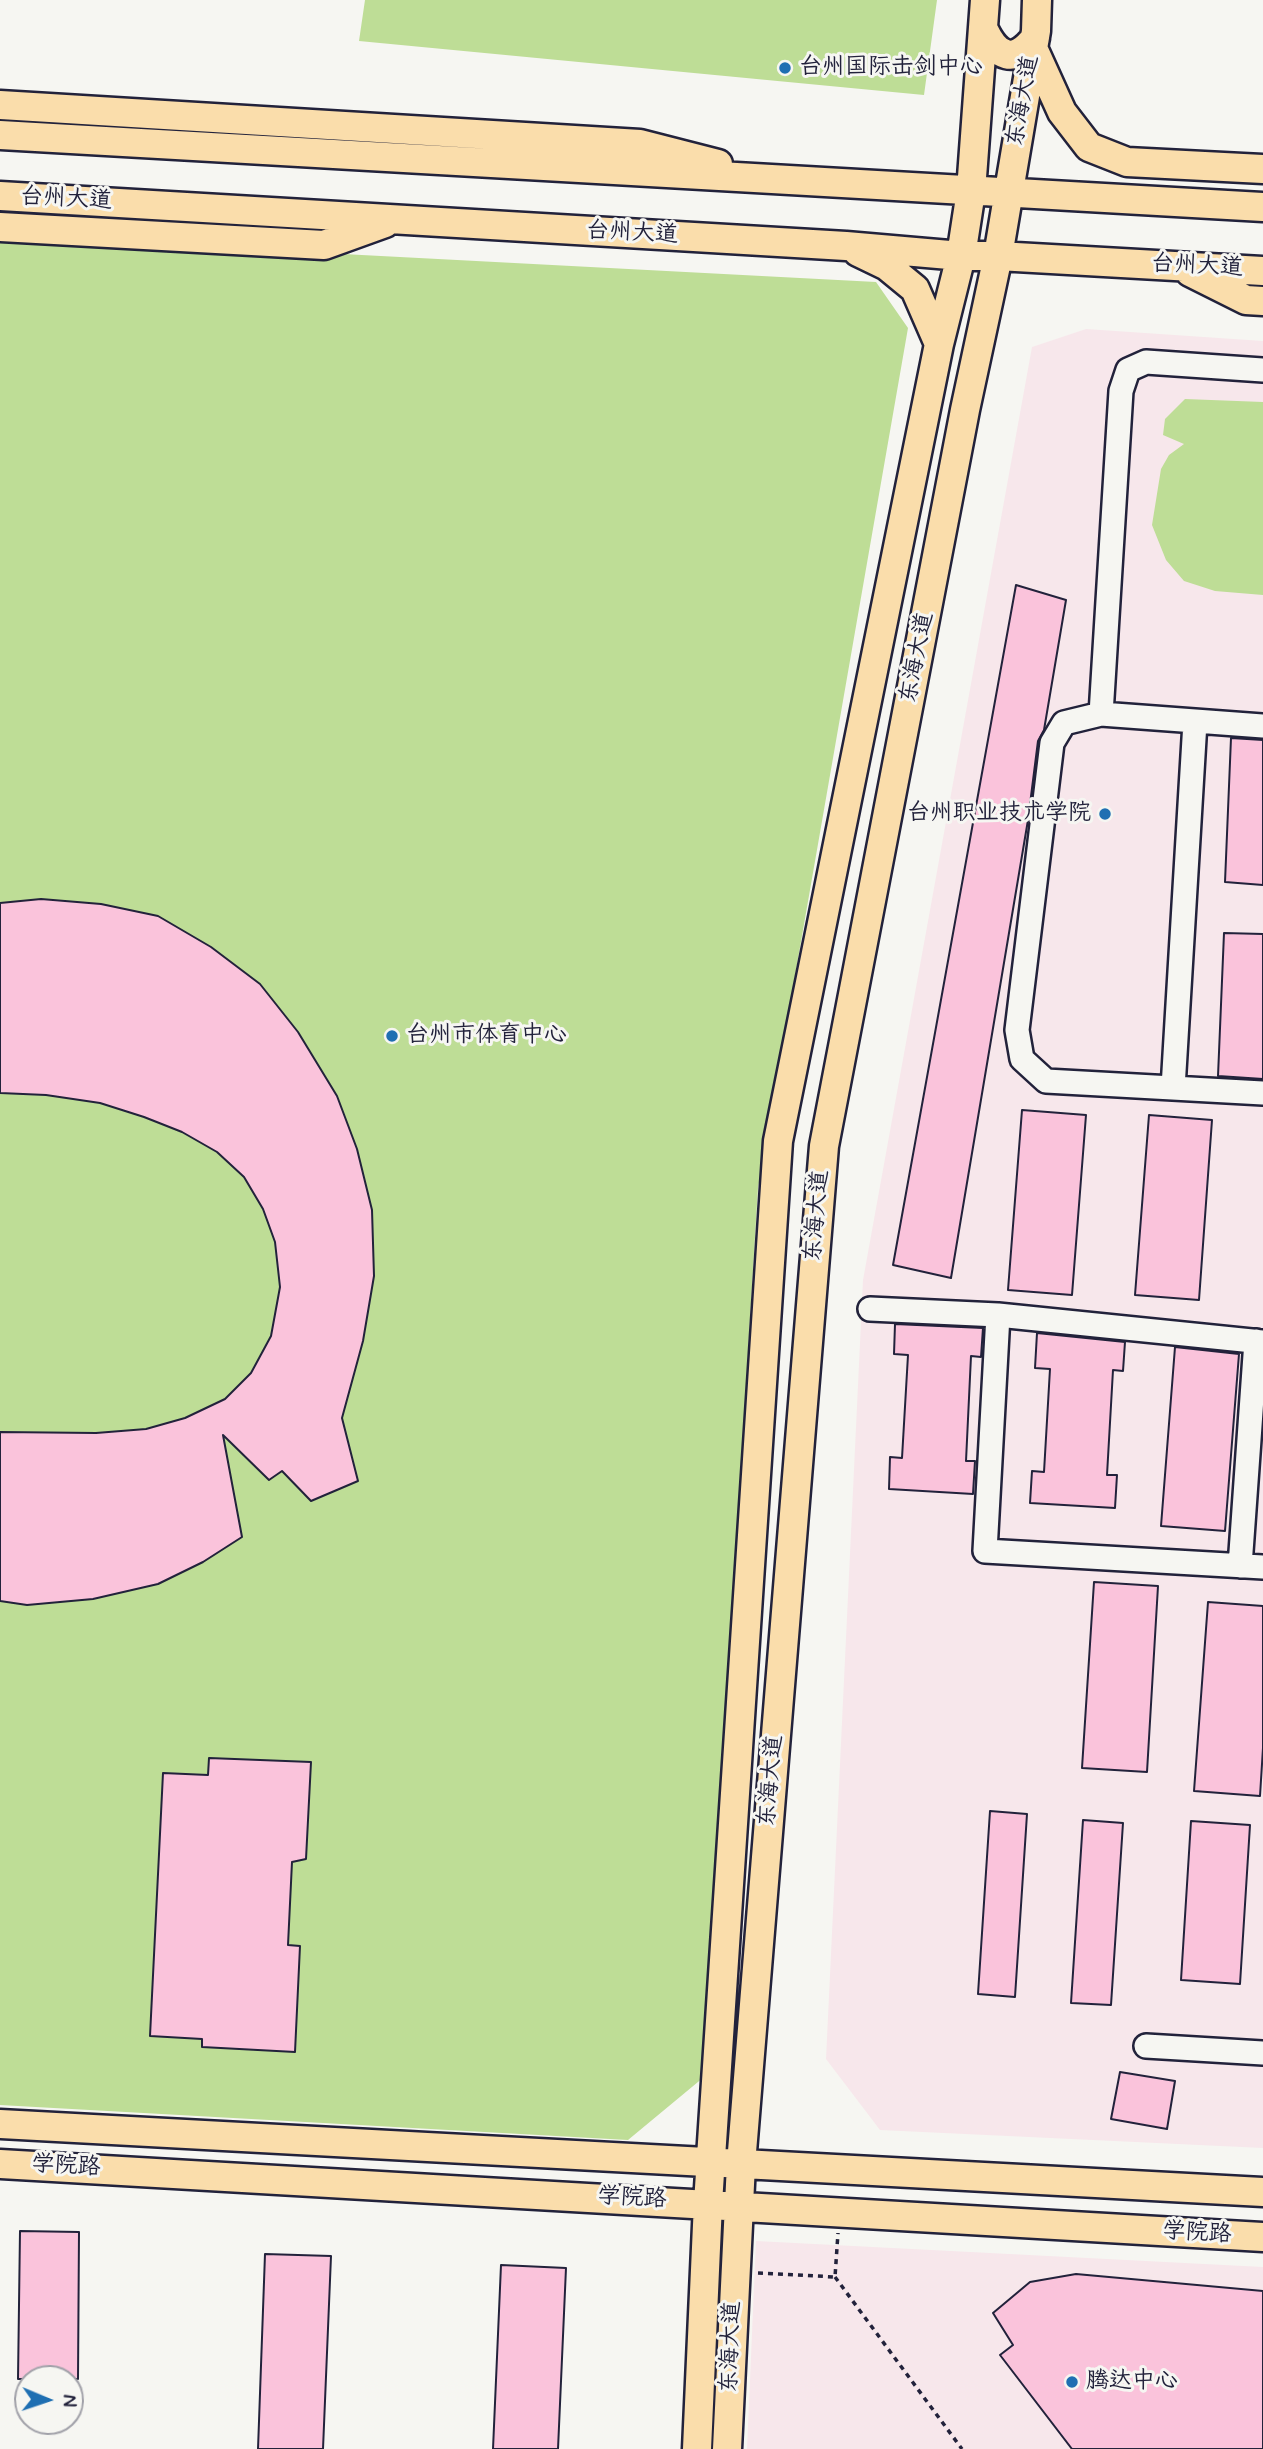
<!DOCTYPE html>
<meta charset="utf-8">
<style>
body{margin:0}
#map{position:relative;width:1263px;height:2449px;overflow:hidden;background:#f6f6f2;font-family:Mynerve,sans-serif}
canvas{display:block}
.north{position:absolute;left:14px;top:2365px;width:70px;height:70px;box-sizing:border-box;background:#f6f6f2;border:2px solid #a1a1a9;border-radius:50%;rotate:92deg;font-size:19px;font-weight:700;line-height:28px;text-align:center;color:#22223b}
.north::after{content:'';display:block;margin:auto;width:24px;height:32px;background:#1f6fb2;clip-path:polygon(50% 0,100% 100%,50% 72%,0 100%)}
</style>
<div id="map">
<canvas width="1263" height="2449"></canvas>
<div class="north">N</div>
</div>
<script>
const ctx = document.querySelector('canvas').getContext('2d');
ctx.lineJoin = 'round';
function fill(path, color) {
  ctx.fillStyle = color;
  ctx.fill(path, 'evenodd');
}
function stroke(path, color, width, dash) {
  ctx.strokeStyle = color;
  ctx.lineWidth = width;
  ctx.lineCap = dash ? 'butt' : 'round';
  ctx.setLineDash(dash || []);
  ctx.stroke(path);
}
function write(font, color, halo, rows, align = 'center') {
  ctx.font = font + ' Mynerve,"LXGW WenKai TC",sans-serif';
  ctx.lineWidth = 6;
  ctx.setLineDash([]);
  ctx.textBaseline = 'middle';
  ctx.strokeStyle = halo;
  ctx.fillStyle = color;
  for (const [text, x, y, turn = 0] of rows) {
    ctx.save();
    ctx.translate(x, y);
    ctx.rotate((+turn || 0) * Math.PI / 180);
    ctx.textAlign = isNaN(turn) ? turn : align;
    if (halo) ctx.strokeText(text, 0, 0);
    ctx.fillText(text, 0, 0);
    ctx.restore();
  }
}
fill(new Path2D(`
 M1086 329 1263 341V2148L880 2130 826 2059 863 1280 1032 347Z
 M756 2241 1263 2267V2449H747Z`), '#f7e7eb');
fill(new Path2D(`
 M365 0H937L924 95 359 41Z
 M0 236 876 282 908 328 758 1188 704 2077 628 2140 0 2105Z
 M1185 399 1263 402V595L1215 591 1184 581 1166 560 1152 525 1161 469 1169 455 1184 444 1163 435 1165 419Z`), '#bedd96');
const building = new Path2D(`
 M1016 585 1066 600 1044 730 1038 741 1028 820 951 1278 893 1265Z
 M1231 738 1263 740V885L1225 882Z
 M41 899 101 904 158 916 211 947 260 984 298 1032 337 1096 357 1149 372 1210 374 1276 363 1341 342 1418 358 1481 311 1501 282 1471 269 1480 223 1435 242 1537 203 1562 158 1584 93 1599 27 1605 0 1601V1432L96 1433 146 1429 185 1418 225 1399 251 1373 271 1336 280 1287 275 1242 263 1209 244 1177 217 1152 182 1132 144 1117 100 1103 46 1095 0 1093V903Z
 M1224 933 1263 934V1079L1218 1076Z
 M1022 1110 1086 1115 1072 1295 1008 1290Z
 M1149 1115 1212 1120 1199 1300 1135 1295Z
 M895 1324 983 1328 981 1357 971 1356 966 1461H975L973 1494 889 1489 890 1457 902 1458 908 1355 894 1354Z
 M1037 1333 1125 1342 1123 1371 1113 1370 1107 1475H1117L1115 1508 1030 1503 1032 1471 1044 1472 1050 1369 1035 1368Z
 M1175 1347 1239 1354 1225 1531 1161 1526Z
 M1094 1582 1158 1586 1147 1772 1082 1768Z
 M1208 1602 1263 1606V1748L1260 1796 1194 1791Z
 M209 1758 311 1762 306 1859 292 1862 288 1945 300 1946 295 2052 202 2047V2039L150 2036 163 1773 208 1775Z
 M990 1811 1027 1814 1015 1997 978 1994Z
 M1083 1820 1123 1823 1111 2005 1071 2003Z
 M1191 1821 1250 1825 1240 1984 1181 1980Z
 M1120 2072 1175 2081 1167 2129 1111 2119Z
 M20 2231 79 2232 78 2379H18Z
 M265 2254 331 2256 323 2449H258Z
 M501 2265 566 2268 558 2449H493Z
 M1076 2274 1263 2291V2449H1072L1000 2355 1013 2345 993 2313 1030 2282Z`);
fill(building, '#fac3db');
stroke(building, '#22223b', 2);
const minor = new Path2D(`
 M1101 714 1121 391 1128 370 1146 362 1263 370
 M1263 726 1101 714 1064 723 1052 743 1017 1030 1022 1059 1046 1081 1263 1093
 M1173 1088 1195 722
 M870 1309 998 1315 1263 1342
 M998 1315 985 1551 1263 1567
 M1240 1566 1256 1341
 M1146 2046 1263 2053`);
const major = new Path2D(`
 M984 30C997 57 1014 65 1035 38
 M1033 48 1062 112 1089 147 1127 162 1263 169
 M0 105 640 144 718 164
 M0 135 1263 207
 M0 196 846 246 961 256H998L1263 271
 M0 227 324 245 385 223
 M858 252 887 266 915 289 939 344
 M1190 272 1246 300 1263 301
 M0 2124 1263 2192
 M0 2164 1263 2237
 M697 2449 708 2203 778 1141 939 344 961 256 971 191 985 0
 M727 2449 741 2164 824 1146 965 410 998 256 1036 31 1037 0`);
stroke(minor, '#22223b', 28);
stroke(major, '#22223b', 33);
stroke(new Path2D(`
 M758 2273 835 2277 838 2233
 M835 2277 962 2449`), '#22223b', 3.5, [5, 5]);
stroke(minor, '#f6f6f2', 23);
stroke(major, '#faddab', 28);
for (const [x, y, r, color] of [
 [785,68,7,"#1f6fb2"],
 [1105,814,7,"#1f6fb2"],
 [392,1036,7,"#1f6fb2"],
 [1072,2382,7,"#1f6fb2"]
]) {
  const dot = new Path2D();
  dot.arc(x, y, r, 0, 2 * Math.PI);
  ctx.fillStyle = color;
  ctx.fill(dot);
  stroke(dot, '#f6f6f2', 2.5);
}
write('23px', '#22223b', '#f6f6f2', [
 ["台州国际击剑中心",799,68],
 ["台州职业技术学院",1091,814,"right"],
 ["台州市体育中心",406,1036],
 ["腾达中心",1086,2382]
], 'left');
write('23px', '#22223b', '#f6f6f2', [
 ["东海大道",1024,101,-80],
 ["台州大道",66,200,3],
 ["台州大道",632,234,3],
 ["台州大道",1197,267,3],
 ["东海大道",918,658,-79],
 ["东海大道",818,1216,-85],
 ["东海大道",772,1781,-85],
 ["学院路",66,2167,3],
 ["学院路",632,2199,3],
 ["学院路",1197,2234,3],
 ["东海大道",732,2347,-88]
]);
</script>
